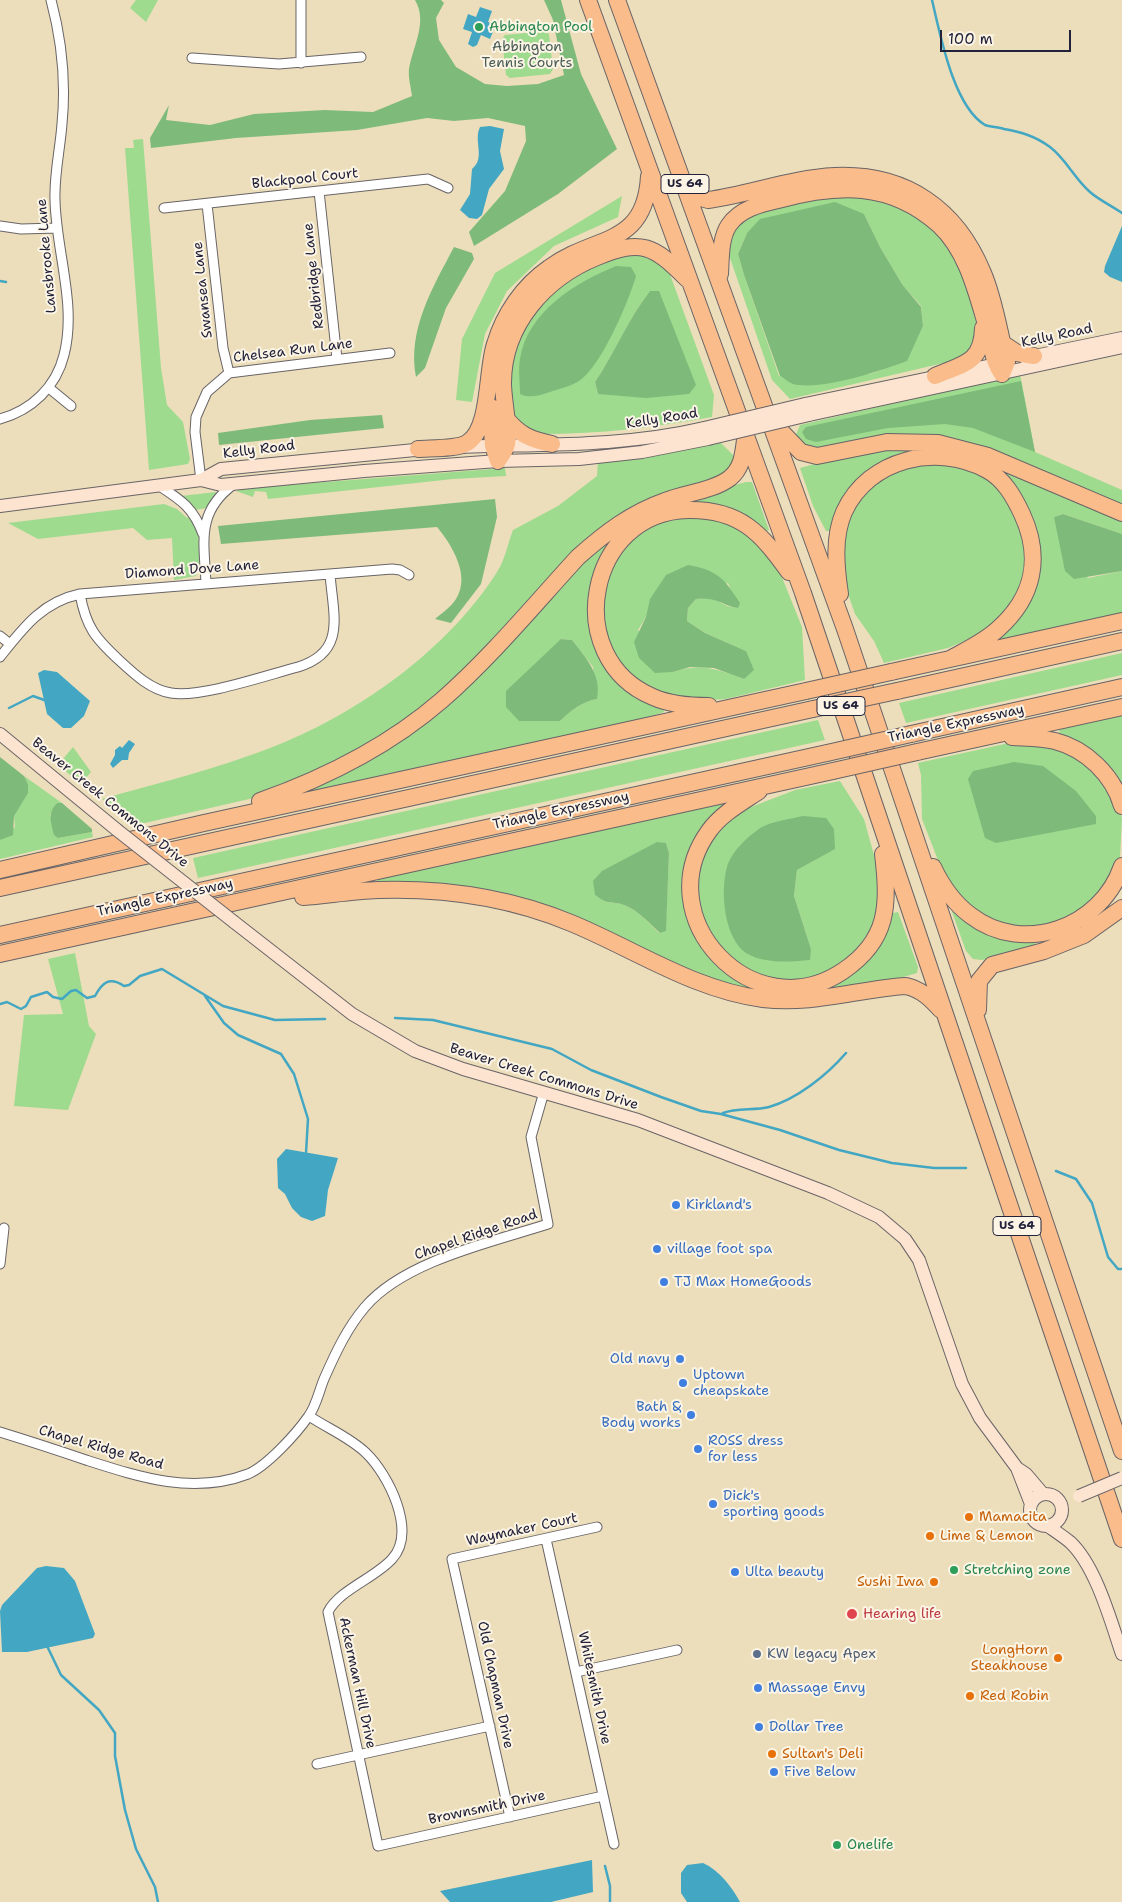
<!DOCTYPE html>
<style>
body{margin:0}
#map{position:relative;width:1122px;height:1902px;overflow:hidden;background:#ecdeba;font-family:"Shantell Sans",sans-serif}
canvas{display:block}
.scale{position:absolute;left:940px;top:30px;width:131px;height:22px;box-sizing:border-box;border:2px solid #22223b;border-top:0;padding-left:6px;font-size:15px;line-height:18px;white-space:nowrap;color:#22223b;-webkit-text-stroke:4px #fcf5e5;paint-order:stroke}
</style>
<div id="map">
<canvas width="1122" height="1902"></canvas>
<div class="scale">100 m</div>
</div>
<script>
const ctx = document.querySelector('canvas').getContext('2d');
ctx.lineJoin = 'round';
function fill(path, color) {
  ctx.fillStyle = color;
  ctx.fill(path, 'evenodd');
}
function stroke(path, color, width, dash) {
  ctx.strokeStyle = color;
  ctx.lineWidth = width;
  ctx.lineCap = dash ? 'butt' : 'round';
  ctx.setLineDash(dash || []);
  ctx.stroke(path);
}
function write(font, color, halo, rows, align = 'center') {
  ctx.font = font + ' "Shantell Sans",sans-serif';
  ctx.lineWidth = 4;
  ctx.setLineDash([]);
  ctx.textBaseline = 'middle';
  ctx.strokeStyle = halo;
  ctx.fillStyle = color;
  for (const [text, x, y, turn = 0] of rows) {
    ctx.save();
    ctx.translate(x, y);
    ctx.rotate((+turn || 0) * Math.PI / 180);
    ctx.textAlign = isNaN(turn) ? turn : align;
    if (halo) ctx.strokeText(text, 0, 0);
    ctx.fillText(text, 0, 0);
    ctx.restore();
  }
}
fill(new Path2D(`
 M136 0H158L146 22 130 8Z
 M546 31 549 34 553 69 550 74 510 78 506 75 502 39 505 35Z
 M143 139 161 368 167 405 183 422 190 459 188 464 149 470 125 148H134L133 140Z
 M825 194 881 198 907 210 929 226 948 247 961 269 978 328 969 357 790 399 772 380 729 255C729 245 728 235 735 226 749 208 802 200 825 194ZM864 214 880 247 902 284 921 306 923 326 906 361 873 373 813 385 779 376 744 275 738 254 747 233Z
 M622 196 618 217 554 246 507 291 485 334 472 402 456 400 462 339 495 273Z
 M639 253 656 258 668 269 714 395 712 417C651 428 592 435 530 434L511 412 509 394 512 360 524 326 560 283 617 254ZM650 291 598 394 595 382C615 352 628 319 650 291Z
 M1020 374 1035 452 1122 490V507L981 447 818 450 803 447 795 437 800 425Z
 M720 442 736 458 726 474 659 497 514 618 439 695 392 730 349 756 258 797 136 825 102 799C151 785 200 773 248 756 342 725 443 657 497 572 505 560 508 543 513 530L558 506 597 476 598 461Z
 M916 447V452L902 455 831 531H826L813 506 800 468 865 450Z
 M944 460 985 476 1004 491 1027 540 1022 585 1009 611 994 625 976 636 948 648 884 663 874 641 855 614 843 579 840 555 847 516 859 496 897 468Z
 M987 460 1122 519V534L1063 514 1054 517 1088 578 1122 571V616L994 645 1038 565Z
 M505 468 506 476 453 479 268 499 266 492 255 491 253 497 236 491 248 488Z
 M746 482H752L769 530 766 531 677 501Z
 M216 492 207 508 195 510 181 496Z
 M164 504 177 509 187 518 190 515C200 531 204 559 196 576L174 580 172 538 147 540 133 528 38 539 8 523Z
 M693 513 741 525 777 565 802 627 805 680 726 699 697 701 667 698 625 672 611 653 600 606 613 559 649 524ZM728 583 738 608 727 606 712 598 696 599 688 608 687 621 705 633 746 651 744 679C717 669 701 663 673 672L638 630 646 617Z
 M618 535 609 546 597 646 663 707 664 712 630 724 298 797 297 793 368 758 597 546ZM561 639 572 640 593 667 597 699C581 702 572 710 560 721Z
 M1122 653V675L906 723 899 703Z
 M1122 712V791L1060 735 1059 730Z
 M818 720 825 740 198 878 193 858Z
 M1036 742 1084 760 1115 797 1122 818 1120 858 1096 902 1062 924 1014 929 969 910 943 873 922 819 921 775 918 763 1009 743Z
 M73 747 91 772 81 784 58 765Z
 M24 776 62 803H57L50 815 58 838 92 832 93 837 0 859V840L15 827 14 816 28 784Z
 M840 781 864 819 879 873 880 917 857 955 820 978 777 982 739 969 702 922 696 883 704 849 725 822 746 809 795 790ZM834 849 797 870 794 896 811 949 724 895Z
 M730 799V804L718 814 687 904 753 986V991L716 982 588 925 379 885 377 879 405 870ZM666 843 669 853 666 921 665 931 659 933C649 923 638 910 624 905 610 900 609 906 595 895Z
 M956 911 1034 940 1036 945 982 960 973 959 966 951 952 912Z
 M898 912 918 967 917 973 886 982 819 994V989L889 922 893 913Z
 M75 953 89 1026 96 1034 68 1110 14 1106 24 1015 63 1014 48 959Z`), '#9edb8f');
fill(new Path2D(`
 M415 0H441L444 3 436 18 439 40 456 67 485 84 507 86 538 84 564 75 553 20 544 0H561L581 74 617 149 558 194 474 246 469 232 505 191 526 141 525 126 488 118 454 121 427 118 357 130 236 138 151 148 150 138 169 105 166 120 210 125 254 114 325 110 373 112 412 96C411 88 408 77 409 69 413 46 428 22 415 0Z
 M835 202 864 214 880 247 902 284 921 307 923 326 907 361C880 371 821 391 793 384 788 382 784 378 780 376L744 275 738 254 747 233 760 219Z
 M454 247 472 253 474 259 446 308 425 368 416 377C407 330 433 287 454 247Z
 M616 266 631 267 636 276C629 301 601 367 579 381 571 386 559 389 550 392 541 395 529 399 520 394 520 383 518 370 520 359 527 312 576 282 616 266Z
 M650 291H659L696 385 689 394 646 398 598 394 595 382C615 352 628 319 650 291Z
 M1021 381 1035 452 973 428 945 424 888 428 816 442 806 439 802 432 806 427Z
 M382 415 384 428 219 445 218 433 310 420Z
 M495 499 497 517 481 584 451 623 435 619C442 613 451 607 456 599 471 576 452 545 437 527L221 544 218 526Z
 M1063 514 1122 534V571L1074 579 1065 571 1054 517Z
 M688 565C717 570 724 578 740 603L738 608C719 604 718 597 696 599L688 608 687 621 705 633 746 651 754 670 744 679 714 668 690 667 673 672 655 673 639 658 634 642 646 617 650 599 666 575Z
 M561 639 572 640C586 658 602 675 597 699 581 702 572 710 560 721H519L506 707V691Z
 M0 757 24 776 28 784V793L14 816 13 835 0 840Z
 M1014 762 1043 766 1076 791 1096 816V824L996 843 985 838 968 779 973 771Z
 M57 803H62L92 829V832L58 838 54 835C51 821 47 814 57 803Z
 M803 816 826 818 834 829 835 849 797 870 794 896 811 949 810 960C791 962 764 964 746 953 724 938 720 891 727 867 731 852 749 835 762 827 773 821 790 819 803 816Z
 M657 842 666 843 669 853 666 931 660 933C649 923 638 910 624 905 610 900 609 906 595 895L593 881 602 871Z`), '#7ebb7a');
fill(new Path2D(`
 M480 7 492 11 488 22 496 24 490 39 481 35 477 45 473 47 468 44 472 32 463 29 468 14 476 17Z
 M490 126 504 129 500 151 504 169 489 189 482 215 477 219 469 218 460 210 470 194 472 169C486 158 473 141 480 127Z
 M1122 226V282L1110 277 1104 272 1105 266Z
 M44 670 57 672 90 701 84 716 71 728H63L47 714 38 673Z
 M129 740 135 744 129 753 128 760H122L113 768 110 764 115 755V750L120 746 122 748Z
 M286 1149 338 1158 328 1190 325 1216 312 1221 301 1217 292 1208 285 1194 278 1188 277 1159Z
 M46 1566 64 1568 75 1581 95 1634 93 1638 27 1652H2L0 1611 2 1605 37 1568Z
 M592 1860 593 1892 551 1902H450L440 1891Z
 M703 1863C719 1870 732 1887 740 1902H687L681 1893V1873L687 1865Z`), '#43a7c3');
stroke(new Path2D(`
 M932 0C940 33 953 106 985 125 990 127 999 127 1004 129 1021 132 1035 136 1050 147 1066 159 1074 178 1090 192 1099 200 1112 206 1122 213
 M0 281 6 282
 M9 708 33 696 47 701
 M205 996 224 1023 238 1035 281 1054 294 1074 308 1119 306 1153
 M0 1004 7 1002 21 1009 26 1006 31 997 47 992 53 997 62 999 71 991 76 990 87 998 95 996C102 983 109 976 124 986L129 985 140 976 162 969 223 1006 275 1020 325 1019
 M395 1018 433 1020 552 1049 591 1070 661 1097 701 1111 721 1114 780 1130 839 1150 892 1163 934 1168H966
 M723 1113C737 1107 754 1111 769 1107 797 1099 827 1075 846 1053
 M1056 1171 1076 1179 1092 1203 1108 1257 1118 1269H1122
 M48 1648 61 1675 99 1710 115 1733V1756L125 1810 136 1849 155 1887 158 1902
 M605 1866 610 1886V1902`), '#43a7c3', 2.5);
const street = new Path2D(`
 M192 58 279 64 361 57
 M301 63V0
 M319 191 337 359
 M207 204 223 348 229 373
 M164 208 428 179 448 188
 M0 226 21 229 57 228
 M49 388 71 406
 M0 419C32 410 56 387 64 355 77 305 56 251 55 200 54 175 60 150 62 124 66 83 62 41 51 0
 M201 480 195 432 196 417 207 392 229 373 390 353
 M158 485C181 500 193 507 203 534
 M206 583C204 541 196 512 234 484
 M80 594C86 627 95 638 120 661 134 674 151 690 171 693 201 698 267 675 298 667 347 652 333 615 330 574
 M0 636 10 644
 M0 657C23 628 42 602 80 594L392 569 400 570 409 575
 M0 1264 4 1228
 M309 1416C327 1428 351 1438 366 1453 389 1475 417 1532 392 1559 375 1578 339 1590 328 1612L378 1846 603 1796
 M0 1432C29 1441 57 1450 86 1460 139 1477 193 1495 248 1474 267 1466 296 1434 308 1417 316 1407 319 1391 324 1379 335 1354 347 1328 365 1307 404 1261 492 1242 548 1224L531 1137 544 1092
 M546 1539 614 1844
 M576 1672 677 1650
 M317 1764 490 1726
 M510 1817 452 1559 597 1527`);
const secondary = new Path2D(`
 M1025 358 1122 338
 M805 404 1006 362
 M809 415 1122 347
 M458 447C540 444 623 447 704 428
 M201 480 221 485 364 471 498 461 579 459 642 452 708 439
 M0 506 201 480 221 469 425 449
 M0 734 117 830
 M234 922 352 1014 415 1051 463 1069 638 1120 828 1193 879 1217 905 1239 919 1260 962 1384 980 1418 1017 1468 1026 1474 1043 1494
 M1017 1468 1031 1504
 M1030 1510a16 16 0 1 1 32 0a16 16 0 1 1-32 0Z
 M1048 1526C1055 1531 1064 1537 1070 1542 1096 1566 1111 1622 1122 1654`);
const highway = new Path2D(`
 M588 0 803 593 1122 1539
 M617 0 845 629 1122 1451
 M688 194 708 200C750 194 792 178 835 176 906 173 957 209 983 273 995 301 999 333 1007 362L1002 374C992 360 993 347 988 331 977 295 968 252 939 225 890 181 837 184 778 200 760 204 740 209 729 225 720 238 721 259 720 274
 M1002 343 1017 353 1034 356
 M935 376C962 364 982 364 983 328
 M491 407 493 446 498 461
 M505 417C519 435 531 440 552 444
 M776 426 801 452 817 456 887 442 938 443 988 456 1122 513
 M418 449C430 448 458 449 467 443 491 429 486 370 495 344 504 314 523 286 549 268 595 234 645 248 649 176
 M498 461C501 456 506 450 507 444 510 429 503 401 503 383 503 325 545 278 597 257 642 238 654 246 687 279
 M840 594C836 567 833 537 844 512 869 458 937 443 987 470 1004 479 1014 497 1022 514 1042 557 1034 597 998 629 984 642 966 650 950 659
 M891 672 1122 621
 M897 691 1122 641
 M709 706C690 706 671 705 653 697 560 658 587 512 688 510 740 509 761 533 789 572
 M911 734 1122 687
 M1012 737C1027 738 1041 738 1055 741 1086 749 1113 775 1122 806
 M917 752 1122 707
 M759 791C741 803 721 814 709 831 646 918 754 1031 843 971 889 940 889 905 883 854
 M260 801C325 778 389 746 442 700 491 657 534 605 578 557 605 533 631 513 665 501 685 493 713 491 730 478 742 468 743 455 745 440
 M933 867C941 884 954 903 970 915 1023 956 1101 928 1122 866
 M0 870 204 823 806 691
 M0 888 813 709
 M303 897C328 895 353 891 378 890 443 888 511 898 571 923 634 949 694 990 763 999 813 1005 858 989 906 986 922 990 930 998 941 1010
 M0 935 827 753
 M0 954 833 771
 M978 1010 979 981 992 965 1044 951 1084 935 1122 908`);
stroke(street, '#696467', 11);
stroke(secondary, '#696467', 14);
stroke(highway, '#696467', 18);
stroke(street, '#fff', 9);
stroke(secondary, '#fde4d0', 12);
stroke(highway, '#f9bc8a', 16);
const secondaryBridge = new Path2D(`
 M704 428 805 404
 M708 439 809 415
 M117 830 234 922
 M1079 1496 1122 1478`);
const highwayBridge = new Path2D(`
 M806 691 891 672
 M813 709 897 691
 M827 753 911 734
 M833 771 917 752`);
stroke(secondaryBridge, '#696467', 14, []);
stroke(highwayBridge, '#696467', 18, []);
stroke(secondaryBridge, '#fde4d0', 12);
stroke(highwayBridge, '#f9bc8a', 16);
for (const [x, y, r, color] of [
 [479,27,5,"#2e9e5b"],
 [676,1205,5,"#3f7fe0"],
 [657,1249,5,"#3f7fe0"],
 [664,1282,5,"#3f7fe0"],
 [680,1359,5,"#3f7fe0"],
 [683,1383,5,"#3f7fe0"],
 [691,1415,5,"#3f7fe0"],
 [698,1449,5,"#3f7fe0"],
 [713,1504,5,"#3f7fe0"],
 [969,1517,5,"#e8710a"],
 [930,1536,5,"#e8710a"],
 [954,1570,5,"#2e9e5b"],
 [735,1572,5,"#3f7fe0"],
 [934,1582,5,"#e8710a"],
 [852,1614,6,"#e0444e"],
 [757,1654,5,"#5c6f8a"],
 [1058,1658,5,"#e8710a"],
 [758,1688,5,"#3f7fe0"],
 [970,1696,5,"#e8710a"],
 [759,1727,5,"#3f7fe0"],
 [772,1754,5,"#e8710a"],
 [774,1772,5,"#3f7fe0"],
 [837,1845,5,"#2e9e5b"]
]) {
  const dot = new Path2D();
  dot.arc(x, y, r, 0, 2 * Math.PI);
  ctx.fillStyle = color;
  ctx.fill(dot);
  stroke(dot, '#fcf5e5', 2);
}
for (const [x, y, w] of [
 [685,184,48],
 [841,706,48],
 [1017,1226,48]
]) {
  const box = new Path2D();
  box.roundRect(x - w / 2, y - 9.5, w, 19, 4);
  ctx.fillStyle = '#fcf5e5';
  ctx.fill(box);
  stroke(box, '#22223b', 1);
}
write('bold 12px', '#22223b', null, [
 ["US 64",685,184],
 ["US 64",841,706],
 ["US 64",1017,1226]
]);
write('14px', '#27864d', '#fcf5e5', [
 ["Abbington Pool",489,27],
 ["Stretching zone",964,1570],
 ["Onelife",847,1845]
], 'left');
write('14px', '#475a54', '#fcf5e5', [
 ["Abbington",527,47],
 ["Tennis Courts",527,63]
]);
write('14px', '#22223b', '#fcf5e5', [
 ["Blackpool Court",305,179,-6],
 ["Lansbrooke Lane",47,256,-95],
 ["Redbridge Lane",314,276,-96],
 ["Swansea Lane",203,290,-96],
 ["Kelly Road",1057,336,-12],
 ["Chelsea Run Lane",293,351,-7],
 ["Kelly Road",662,419,-9],
 ["Kelly Road",259,450,-7],
 ["Diamond Dove Lane",192,570,-4],
 ["Triangle Expressway",956,724,-12],
 ["Beaver Creek Commons Drive",110,803,39],
 ["Triangle Expressway",561,811,-12],
 ["Triangle Expressway",165,898,-12],
 ["Beaver Creek Commons Drive",544,1077,17],
 ["Chapel Ridge Road",476,1235,-19],
 ["Chapel Ridge Road",101,1448,16],
 ["Waymaker Court",522,1530,-12],
 ["Ackerman Hill Drive",357,1683,78],
 ["Old Chapman Drive",495,1685,78],
 ["Whitesmith Drive",594,1688,78],
 ["Brownsmith Drive",487,1808,-12]
]);
write('14px', '#366cbe', '#fcf5e5', [
 ["Kirkland's",686,1205],
 ["village foot spa",667,1249],
 ["TJ Max HomeGoods",674,1282],
 ["Old navy",670,1359,"right"],
 ["Uptown",693,1375],
 ["cheapskate",693,1391],
 ["Bath &",681,1407,"right"],
 ["Body works",681,1423,"right"],
 ["ROSS dress",708,1441],
 ["for less",708,1457],
 ["Dick's",723,1496],
 ["sporting goods",723,1512],
 ["Ulta beauty",745,1572],
 ["Massage Envy",768,1688],
 ["Dollar Tree",769,1727],
 ["Five Below",784,1772]
], 'left');
write('14px', '#c56008', '#fcf5e5', [
 ["Mamacita",979,1517],
 ["Lime & Lemon",940,1536],
 ["Sushi Iwa",924,1582,"right"],
 ["LongHorn",1048,1650,"right"],
 ["Steakhouse",1048,1666,"right"],
 ["Red Robin",980,1696],
 ["Sultan's Deli",782,1754]
], 'left');
write('14px', '#be3a42', '#fcf5e5', [
 ["Hearing life",863,1614]
], 'left');
write('14px', '#4e5e75', '#fcf5e5', [
 ["KW legacy Apex",767,1654]
], 'left');
</script>
